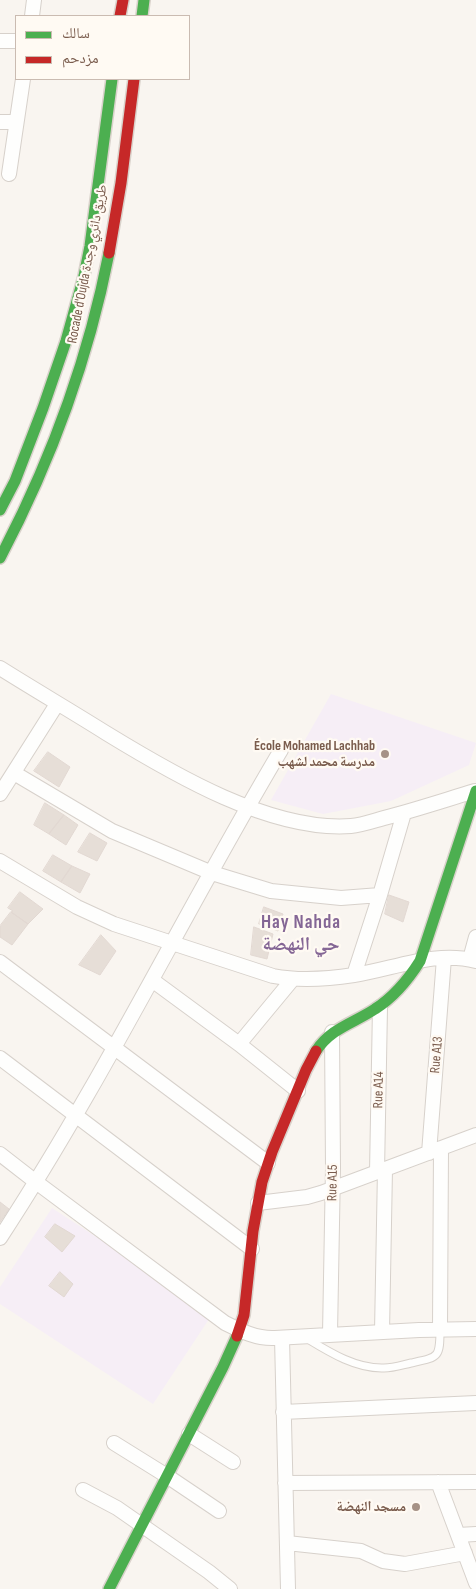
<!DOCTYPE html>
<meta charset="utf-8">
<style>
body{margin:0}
#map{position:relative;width:476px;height:1589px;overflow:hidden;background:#f9f5f0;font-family:"Sofia Sans Condensed","Noto Naskh Arabic",sans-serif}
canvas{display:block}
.legend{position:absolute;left:15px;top:15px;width:175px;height:65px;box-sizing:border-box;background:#fffaf3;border:1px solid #cabbb1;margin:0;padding:6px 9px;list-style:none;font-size:15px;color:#7a5c4d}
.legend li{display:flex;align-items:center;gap:10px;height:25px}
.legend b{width:25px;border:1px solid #cabbb1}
</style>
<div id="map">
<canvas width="476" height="1589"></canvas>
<ul class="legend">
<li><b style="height:6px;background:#4caf50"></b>سالك</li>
<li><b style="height:6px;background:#c62828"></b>مزدحم</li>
</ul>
</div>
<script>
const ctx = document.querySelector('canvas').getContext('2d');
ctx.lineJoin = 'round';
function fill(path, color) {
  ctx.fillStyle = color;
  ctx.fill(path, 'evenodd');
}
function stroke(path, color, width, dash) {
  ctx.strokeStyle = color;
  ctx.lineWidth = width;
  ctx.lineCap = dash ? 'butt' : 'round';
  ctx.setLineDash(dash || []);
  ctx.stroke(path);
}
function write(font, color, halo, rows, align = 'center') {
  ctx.font = font + ' "Sofia Sans Condensed","Noto Naskh Arabic",sans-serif';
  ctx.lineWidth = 4.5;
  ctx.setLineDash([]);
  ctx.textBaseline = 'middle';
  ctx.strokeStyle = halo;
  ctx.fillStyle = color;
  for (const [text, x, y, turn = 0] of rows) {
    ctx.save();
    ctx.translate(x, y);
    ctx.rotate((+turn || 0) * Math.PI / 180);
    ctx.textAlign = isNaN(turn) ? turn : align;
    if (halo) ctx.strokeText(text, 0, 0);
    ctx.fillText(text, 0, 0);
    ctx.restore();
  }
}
fill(new Path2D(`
 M331 694 476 743 469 765 391 801 323 814 271 800Z
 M52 1208 213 1313 153 1404 0 1304V1287Z`), '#f6eef6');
const building = new Path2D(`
 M48 752 70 767 59 787 34 771Z
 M45 803 64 815 49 834 34 825Z
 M64 815 78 825 66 845 49 834Z
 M90 833 107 843 97 861 78 852Z
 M53 855 72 866 61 882 43 871Z
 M72 866 90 874 80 893 61 882Z
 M20 892 43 909 28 924 11 912 13 911 8 908Z
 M389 895 409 902 403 922 385 914Z
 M264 907 283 914 278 931 259 924Z
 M11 912 28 924 12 945 0 937V926Z
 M254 927 273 934 267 959 251 955Z
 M101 935 116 951 100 975 79 965Z
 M0 1202 9 1209 0 1222Z
 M55 1224 75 1236 62 1252 45 1237Z
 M60 1272 73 1284 64 1297 49 1286Z`);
fill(building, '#e6ded7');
stroke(building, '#e2d8d2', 1);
const lane = new Path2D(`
 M306 1338C329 1352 356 1369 384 1368 393 1368 402 1365 411 1363 439 1357 440 1358 440 1329`);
const street = new Path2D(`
 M32 16 34 0
 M0 41H16
 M0 122H16
 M9 174 23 79
 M0 668C35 690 71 711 106 733 173 774 271 832 351 826 362 825 373 821 384 818 415 810 445 800 475 791
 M14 773 112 831 212 873 271 891 341 898 380 895
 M0 794 57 704
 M0 861 77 907 114 924 273 976C299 981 328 979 354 975 394 969 436 950 476 961
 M470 959 476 937
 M0 962 268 1163
 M354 975 380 895 404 813
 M152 980 239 1044 298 1091
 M239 1044 292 980
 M0 1058 252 1249
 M429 1153 444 958
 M0 1154 36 1182 225 1323C241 1331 257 1339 275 1338L419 1330 476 1329
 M377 1172 380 1007
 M258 1203 307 1197 321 1193 476 1135
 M0 1238C103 1081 185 911 281 750
 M440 1329 441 1148
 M382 1332 385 1169
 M330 1334 333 1168 332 1032
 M282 1338 288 1589
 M283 1412 476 1403
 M189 1434 233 1462
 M114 1443 167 1476 219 1511
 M438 1482 476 1583
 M285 1483 476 1482
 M83 1490 117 1508 209 1572 230 1589
 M458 1535 476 1534
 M287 1543 361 1551 383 1561 405 1564 465 1553`);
const fast = new Path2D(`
 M142 16 144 0
 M0 510 15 481 43 408 66 341 84 276 90 246 112 79
 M0 558C51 461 88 361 109 253
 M316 1051C331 1028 354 1023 375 1009 394 997 408 980 420 961L476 791
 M109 1589 223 1367 237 1336`);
const jam = new Path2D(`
 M120 16 123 0
 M109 253 121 183 134 79
 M237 1336 244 1315 253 1231 262 1182 272 1152 306 1070 316 1051`);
stroke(lane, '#d7d1cb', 9);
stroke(street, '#d7d1cb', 16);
stroke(fast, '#d9d2cb', 14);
stroke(jam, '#d9d2cb', 14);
stroke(lane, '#fefefd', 7);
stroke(street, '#fefefd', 14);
stroke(fast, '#4caf50', 11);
stroke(jam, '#c62828', 11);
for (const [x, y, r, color] of [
 [385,754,5,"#a69286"],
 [416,1507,5,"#a69286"]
]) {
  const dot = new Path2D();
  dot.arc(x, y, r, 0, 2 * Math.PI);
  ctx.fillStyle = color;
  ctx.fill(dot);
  stroke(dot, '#fffaf3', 2);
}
write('14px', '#7a5c4d', '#fffaf3', [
 ["Rocade d'Oujda طريق دائري وجدة",88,264,-79],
 ["Rue A13",437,1055,-85],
 ["Rue A14",379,1090,-89],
 ["Rue A15",333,1183,-89]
]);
write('bold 14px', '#7a5c4d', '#fffaf3', [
 ["École Mohamed Lachhab",375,746],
 ["مدرسة محمد لشهب",375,762],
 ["مسجد النهضة",406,1507]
], 'right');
ctx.letterSpacing = '1px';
write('bold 19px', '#846695', '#fffaf3', [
 ["Hay Nahda",301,923],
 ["حي النهضة",301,945]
]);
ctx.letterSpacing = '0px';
</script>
